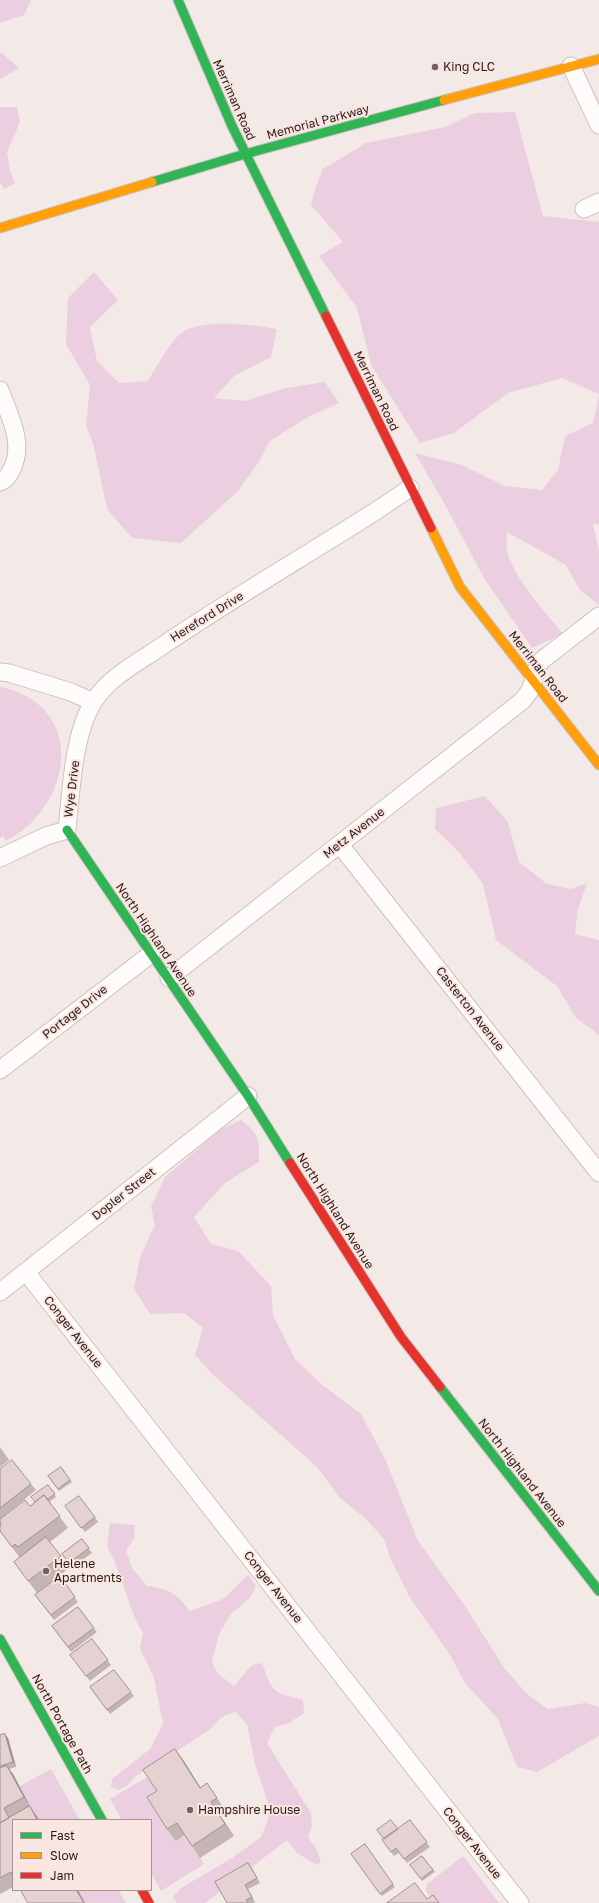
<!DOCTYPE html>
<style>
body{margin:0}
#map{position:relative;width:599px;height:1903px;overflow:hidden;background:#f3eae7;font-family:"Golos Text",sans-serif}
canvas{display:block}
.legend{position:absolute;left:12px;top:1819px;width:140px;height:72px;box-sizing:border-box;background:#f9e6e1;border:1px solid #a69490;margin:0;padding:5px 7px;list-style:none;font-size:12px;color:#2a1916}
.legend li{display:flex;align-items:center;gap:8px;height:20px}
.legend b{width:20px;border:1px solid #a69490}
</style>
<div id="map">
<canvas width="599" height="1903"></canvas>
<ul class="legend">
<li><b style="height:5px;background:#30b455"></b>Fast</li>
<li><b style="height:5px;background:#ff9f0a"></b>Slow</li>
<li><b style="height:5px;background:#e5322d"></b>Jam</li>
</ul>
</div>
<script>
const ctx = document.querySelector('canvas').getContext('2d');
ctx.lineJoin = 'round';
function fill(path, color) {
  ctx.fillStyle = color;
  ctx.fill(path, 'evenodd');
}
function stroke(path, color, width, dash) {
  ctx.strokeStyle = color;
  ctx.lineWidth = width;
  ctx.lineCap = dash ? 'butt' : 'round';
  ctx.setLineDash(dash || []);
  ctx.stroke(path);
}
function write(font, color, halo, rows, align = 'center') {
  ctx.font = font + ' "Golos Text",sans-serif';
  ctx.lineWidth = 4;
  ctx.setLineDash([]);
  ctx.textBaseline = 'middle';
  ctx.strokeStyle = halo;
  ctx.fillStyle = color;
  for (const [text, x, y, turn = 0] of rows) {
    ctx.save();
    ctx.translate(x, y);
    ctx.rotate((+turn || 0) * Math.PI / 180);
    ctx.textAlign = isNaN(turn) ? turn : align;
    if (halo) ctx.strokeText(text, 0, 0);
    ctx.fillText(text, 0, 0);
    ctx.restore();
  }
}
fill(new Path2D(`
 M0 0H31L24 15 0 23Z
 M2 53 19 68 0 79V54Z
 M0 107H17L20 122 7 152 10 171 15 183 4 189 0 183Z
 M515 112 543 216 599 222V394L562 378 508 393 454 433 420 443 371 365 357 308 319 256 343 242 311 205 315 189 323 169 366 143 445 127 475 113Z
 M94 272 118 300 90 327 97 361 119 383 148 381C155 369 170 343 179 335 198 317 253 325 277 329L271 357 234 376 214 398 245 401 286 388 325 382 339 403 308 417 270 441 258 463 238 491 181 543 132 538 107 509 94 447 86 425 90 385 66 344 68 298Z
 M599 396V524H593L599 550V605L580 590 566 565 507 532C507 537 506 545 507 550 511 575 547 614 563 634L532 648 484 578 444 503 415 453 462 465 505 486 542 490 558 470 565 436 593 423Z
 M0 687C67 700 78 766 39 814 30 826 18 834 6 841L3 836 0 838Z
 M485 796 508 822 519 862 547 884 571 889 587 883 578 909 575 934 599 940V1035L576 1018 557 986 496 940 483 884 459 852 435 829 436 808Z
 M241 1120C261 1136 259 1139 259 1162L225 1183 194 1217 211 1244 238 1251 271 1286 273 1315 295 1359 321 1384 361 1414 385 1459 418 1541 463 1603 505 1669 528 1695 548 1709 585 1703 599 1707V1736L537 1772 517 1767 498 1719 465 1683 450 1655 409 1596 391 1560 384 1539 365 1518 340 1498 317 1467 212 1374 195 1355 203 1328 184 1313 150 1314 134 1289 140 1257 155 1225 151 1207 165 1177 221 1129Z
 M110 1523 135 1525 134 1539 126 1550 132 1568 147 1586C170 1589 176 1593 190 1611L223 1599 248 1575 256 1586 250 1598 231 1614 219 1634 212 1662 218 1674 234 1686 252 1665 262 1663C273 1693 272 1692 303 1700L304 1713 287 1724 275 1727 267 1743 311 1813 312 1826 308 1837 317 1850 321 1862 317 1865 297 1853 287 1840 205 1903H177L173 1897 181 1888 232 1858 261 1837 268 1820V1802L255 1764 247 1724 236 1712C227 1713 217 1719 212 1728L168 1757 136 1776 128 1785 119 1790 111 1787 112 1779 150 1749 163 1724 154 1678 140 1648 143 1633 136 1621 116 1565 107 1546Z
 M51 1769 80 1820H39L38 1818 13 1820V1822L10 1817 30 1806 20 1786Z
 M147 1777 165 1803 176 1841 186 1835 204 1864 161 1891 151 1873V1820H122L110 1799Z
 M463 1856 499 1903H435L426 1891 427 1884Z
 M78 1890H118L126 1903H85Z`), '#ebcee0');
const street = new Path2D(`
 M571 66 599 125
 M584 209 599 202
 M0 390C9 416 25 442 12 469 8 476 7 479 0 482
 M0 672 9 673 71 692 93 702
 M340 845 599 1173
 M0 858 46 836 67 830C71 793 73 733 94 701 109 677 139 662 162 646 233 598 307 555 379 509L410 488
 M169 978 522 701C527 695 532 689 533 682 536 673 535 668 541 661L599 616
 M0 1070 151 954
 M26 1272 520 1903
 M0 1292 248 1096`);
const fast = new Path2D(`
 M178 0 232 126 326 316
 M152 182 245 154 444 100
 M67 830 248 1096 290 1163
 M440 1387 599 1591
 M0 1639 102 1820`);
const slow = new Path2D(`
 M444 100 599 59
 M0 228 152 182
 M431 528 460 587 599 765`);
const jam = new Path2D(`
 M326 316 431 528
 M290 1163 401 1337 440 1387
 M142 1890 149 1903`);
stroke(street, '#ccc0bd', 19);
stroke(fast, '#ccc0bd', 11);
stroke(slow, '#ccc0bd', 11);
stroke(jam, '#ccc0bd', 11);
stroke(street, '#fdfcfb', 17);
stroke(fast, '#30b455', 9);
stroke(slow, '#ff9f0a', 9);
stroke(jam, '#e5322d', 9);
fill(new Path2D(`
 M0 1447 9 1460 0 1467Z
 M61 1467 72 1482 59 1491 48 1476Z
 M0 1469 31 1484 36 1490 0 1519Z
 M48 1485 56 1497 49 1502 68 1528 50 1542 69 1568 37 1593 14 1562 20 1558 0 1531 35 1502Z
 M65 1506 95 1517 98 1522 85 1532Z
 M82 1539 92 1553 73 1567 62 1554Z
 M60 1576 78 1602 54 1620 35 1595Z
 M78 1607 97 1632 71 1652 52 1626Z
 M92 1639 111 1665 90 1681 70 1655Z
 M114 1670 134 1696 110 1714 90 1687Z
 M5 1734 8 1738 16 1767 9 1769 13 1774 30 1806 10 1817 13 1820V1887L0 1894V1735Z
 M175 1749 201 1788 207 1783 225 1810 219 1814 234 1836 200 1858 185 1835 176 1841 167 1829 157 1791Z
 M410 1820 430 1847 407 1863 399 1853 394 1856 382 1840Z
 M365 1844 395 1887 382 1896 351 1854Z
 M422 1856 435 1872 422 1881 410 1865Z
 M252 1868 260 1883 248 1889 255 1902 253 1903H227Z`), '#c5b4b4');
fill(new Path2D(`
 M5 1734 8 1738 16 1767 13 1762Z
 M175 1749 184 1761 208 1800 200 1788Z
 M7 1766 13 1774 30 1806 24 1797Z
 M211 1802 219 1814 234 1836 225 1824Z
 M30 1806 38 1818 39 1820H37Z
 M76 1890H78L85 1903H84Z`), '#a09292');
const building = new Path2D(`
 M12 1460 31 1484 0 1508V1469Z
 M61 1467 70 1480 58 1489 48 1476Z
 M48 1485 55 1494 48 1499 44 1495 35 1502 31 1497Z
 M44 1495 60 1516 18 1547 15 1544 12 1547 0 1531V1525L1 1524 0 1522V1519L25 1500 30 1506Z
 M79 1496 95 1517 81 1528 65 1506Z
 M46 1537 61 1556 28 1581 14 1562Z
 M82 1539 89 1548 69 1563 62 1554Z
 M60 1576 75 1597 51 1615 35 1595Z
 M78 1607 94 1628 68 1647 52 1626Z
 M92 1639 108 1660 86 1676 70 1655Z
 M114 1670 131 1692 107 1710 90 1687Z
 M5 1734 13 1762 0 1766V1735Z
 M175 1749 200 1788 207 1783 217 1798 211 1802 225 1824 192 1846 177 1823 167 1829 147 1797 157 1791 143 1770Z
 M7 1766 24 1797 4 1808 9 1818 0 1823V1768Z
 M30 1806 37 1820H13V1876L11 1872 0 1878V1823Z
 M391 1820 398 1829 384 1839 377 1830Z
 M410 1820 427 1842 404 1859 396 1848 391 1852 382 1840Z
 M365 1844 393 1884 380 1894 351 1854Z
 M422 1856 433 1870 421 1879 410 1865Z
 M248 1863 257 1878 245 1885 252 1897 246 1900 248 1903H227L215 1882Z
 M415 1883 427 1899 433 1895 439 1903H387Z
 M21 1890H76L84 1903H28Z`);
fill(building, '#e5d1d1');
stroke(building, '#a09292', 1);
for (const [x, y, r, color] of [
 [435,67,4,"#70625f"],
 [46,1571,4,"#70625f"],
 [190,1810,4,"#70625f"]
]) {
  const dot = new Path2D();
  dot.arc(x, y, r, 0, 2 * Math.PI);
  ctx.fillStyle = color;
  ctx.fill(dot);
  stroke(dot, '#f9e6e1', 1.5);
}
write('12px', '#2a1916', '#f9e6e1', [
 ["King CLC",443,67],
 ["Helene",54,1564],
 ["Apartments",54,1578],
 ["Hampshire House",198,1810]
], 'left');
write('12px', '#2a1916', '#f9e6e1', [
 ["Merriman Road",234,100,66],
 ["Memorial Parkway",318,122,-15],
 ["Merriman Road",376,391,64],
 ["Hereford Drive",207,617,-32],
 ["Merriman Road",538,667,52],
 ["Wye Drive",72,789,-83],
 ["Metz Avenue",354,833,-38],
 ["North Highland Avenue",156,940,56],
 ["Casterton Avenue",470,1009,52],
 ["Portage Drive",75,1012,-38],
 ["Dopler Street",124,1194,-38],
 ["North Highland Avenue",335,1211,58],
 ["Conger Avenue",73,1332,52],
 ["North Highland Avenue",522,1473,52],
 ["Conger Avenue",273,1587,52],
 ["North Portage Path",62,1724,61],
 ["Conger Avenue",472,1843,52]
]);
</script>
